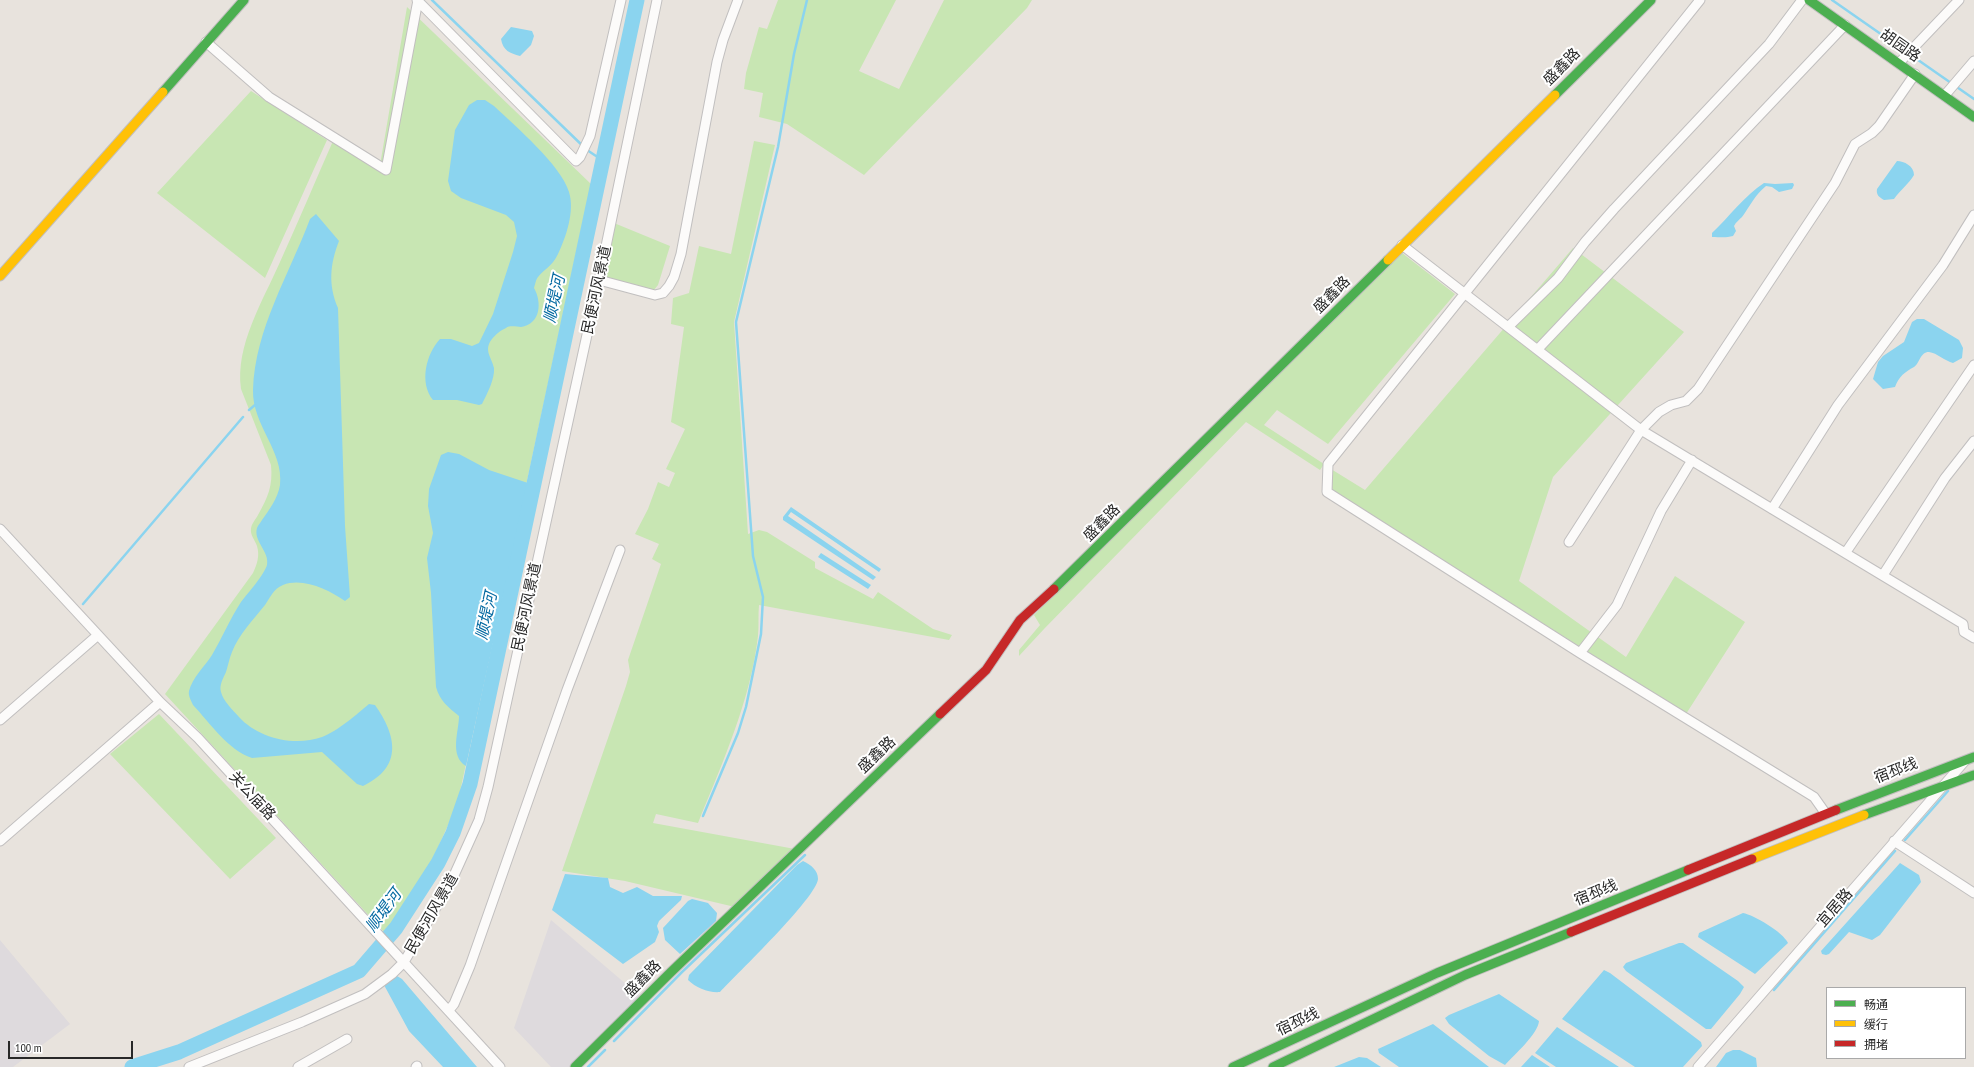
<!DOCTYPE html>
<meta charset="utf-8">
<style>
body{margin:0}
#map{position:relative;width:1974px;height:1067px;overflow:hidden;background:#e8e3dd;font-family:"PT Sans Narrow","Noto Sans SC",sans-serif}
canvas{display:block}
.legend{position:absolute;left:1826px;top:987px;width:140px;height:72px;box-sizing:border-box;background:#fff;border:1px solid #a9a9a9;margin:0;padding:5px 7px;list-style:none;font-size:12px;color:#282828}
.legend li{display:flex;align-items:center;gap:8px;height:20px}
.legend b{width:20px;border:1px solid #a9a9a9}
.scale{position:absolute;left:8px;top:1041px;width:125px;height:18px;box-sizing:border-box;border:2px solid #282828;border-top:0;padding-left:5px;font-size:12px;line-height:14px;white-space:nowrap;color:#282828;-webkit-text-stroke:3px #fff;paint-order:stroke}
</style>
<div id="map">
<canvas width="1974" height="1067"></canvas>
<ul class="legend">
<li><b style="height:5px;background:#4caf50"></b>畅通</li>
<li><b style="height:5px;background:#ffc107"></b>缓行</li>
<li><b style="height:5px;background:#c62828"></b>拥堵</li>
</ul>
<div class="scale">100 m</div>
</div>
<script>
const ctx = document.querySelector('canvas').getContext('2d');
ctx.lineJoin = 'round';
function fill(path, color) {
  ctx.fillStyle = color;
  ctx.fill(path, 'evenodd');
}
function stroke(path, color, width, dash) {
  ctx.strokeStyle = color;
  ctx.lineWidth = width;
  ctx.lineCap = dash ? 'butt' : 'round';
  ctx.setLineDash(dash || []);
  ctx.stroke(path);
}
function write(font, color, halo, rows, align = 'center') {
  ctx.font = font + ' "PT Sans Narrow","Noto Sans SC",sans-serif';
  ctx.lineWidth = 4;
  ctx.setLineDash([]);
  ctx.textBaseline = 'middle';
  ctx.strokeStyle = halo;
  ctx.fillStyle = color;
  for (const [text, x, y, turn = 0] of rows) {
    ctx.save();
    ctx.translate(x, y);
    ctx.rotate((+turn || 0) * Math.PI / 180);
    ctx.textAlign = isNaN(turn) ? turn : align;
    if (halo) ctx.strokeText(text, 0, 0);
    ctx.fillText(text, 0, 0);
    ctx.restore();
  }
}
fill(new Path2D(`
 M551 920 640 996 569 1067H551L514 1028Z
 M0 940 70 1024 13 1067H0Z`), '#dedadd');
fill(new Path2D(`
 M778 0H896L859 71 899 89 944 0H1032L1027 8 864 175 787 124 759 117 763 93 744 89 746 73 759 27 767 29Z
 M407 7 591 184 458 801C441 843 416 900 384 932L165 694 253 573C257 564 260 556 257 546 255 540 250 535 251 529 251 524 256 519 258 515 268 497 273 486 271 465L241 389C235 345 263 301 280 262 298 222 315 182 333 141L379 171Z
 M251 91 327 140 265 278 157 193Z
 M754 141 775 145 734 322 748 534 759 530 767 532 815 562V568L873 599 878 592 933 629 952 635 949 640 759 605C758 615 759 626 758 636 751 699 722 764 698 823L656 814 653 823 795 849 735 907 625 881 562 871 626 686 630 672 628 660 661 564 652 559 659 544 635 534 648 509 658 482 669 487 675 473 666 469 685 429 671 422 684 327 671 324 673 298 689 293 699 246 731 254Z
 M614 223 670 246 658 285 653 291 602 278Z
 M1573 248 1684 332 1553 477 1519 581 1626 657 1675 576 1745 622 1686 714 1332 490 1331 469 1365 490Z
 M1402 253 1455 294 1328 444 1277 410 1264 425 1324 464 1320 470 1246 422 1044 629 1019 656V650L1040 625 1034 615Z
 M159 714 276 838 230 879 110 754Z`), '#c8e6b3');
fill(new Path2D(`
 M511 27 532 31 534 36 531 45 520 56C510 53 503 51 501 39Z
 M477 100H485L494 106C515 126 561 165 569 192 575 211 566 237 558 254 552 267 545 268 538 277 536 279 535 285 534 288 542 302 541 324 521 327 517 327 510 325 506 328 501 330 495 335 492 339 483 350 492 358 494 368 495 379 487 394 482 404L479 405 457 400H433C419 383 426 354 440 339H451L472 346 479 343 493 314 513 252 517 236 514 222 506 215 461 198 451 191 448 181 455 130 469 105Z
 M1897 161C1904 161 1914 166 1914 175 1908 185 1901 189 1894 199L1884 200C1879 197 1876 195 1877 189Z
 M1764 183 1775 184 1793 183 1794 185 1792 189 1779 192 1772 187 1766 186C1755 195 1750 206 1742 217 1739 220 1736 222 1734 226L1736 231 1733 236C1726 238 1720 237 1712 237V233C1729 217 1745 195 1764 183Z
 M316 214 339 241C330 264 328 285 338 308L345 526 350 597 345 601C329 590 303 577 283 585 273 589 270 598 265 605 253 620 239 634 232 652 229 659 228 666 226 672 223 679 219 685 221 692 223 701 233 710 239 717 258 738 294 747 322 737 338 731 357 714 369 704L375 705C397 736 403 767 363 786L357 784 322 752 252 758C228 750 210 723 193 705 191 700 188 696 189 691 192 678 205 666 212 655 222 638 230 619 241 602 248 593 264 575 267 565 270 552 253 541 257 528 258 525 261 522 262 520 269 510 278 498 280 485 284 451 252 425 253 390 255 329 289 275 310 219Z
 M1917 319H1924L1959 340 1963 348 1962 358 1953 363C1945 361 1937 353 1929 352 1920 352 1920 363 1914 367 1905 372 1899 376 1895 387L1883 389 1873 379 1878 362 1883 356 1904 342 1912 322Z
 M448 452 459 454 489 470 528 483 466 766C449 756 459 731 459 716 448 707 440 701 436 687L431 593 427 558 433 533 428 506 429 489 441 455Z
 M791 507 881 569 879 572 791 512 788 516 876 577 873 580 783 520V517Z
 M821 553 871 585 868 589 818 557Z
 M803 861C811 865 818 870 818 879 817 897 736 975 720 992 709 993 696 988 688 980L689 975 797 865Z
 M1900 863 1919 875 1921 882 1880 935 1872 940 1849 932 1829 954 1826 955 1822 954 1821 951Z
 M565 874 608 878 610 887 623 893 637 887 653 896H682L681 900 659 921 657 926 659 932 655 942 623 964 552 910Z
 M692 899 708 903 717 913 716 921 680 954 665 940 663 928 688 901Z
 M1743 913C1754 915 1783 932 1788 943L1755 974 1698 937 1699 933Z
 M1679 943H1683L1738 981 1744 987 1740 994 1711 1029H1706L1626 971 1623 967 1626 963Z
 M1604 970 1610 973 1701 1042 1702 1046 1683 1067H1635L1562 1019Z
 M397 976 402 979 477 1067H443L409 1031 384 985Z
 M1499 994 1539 1021C1538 1034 1514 1055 1505 1065L1489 1056 1449 1024 1445 1018 1449 1015Z
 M1433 1024 1489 1067H1399L1379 1053 1378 1049Z
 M1557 1027 1619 1067H1556L1535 1053Z
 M1733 1050H1740L1756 1058 1757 1067H1716L1726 1053Z
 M1532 1055 1550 1067H1521Z
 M1359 1057 1367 1058 1381 1067H1334Z`), '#8bd4ef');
stroke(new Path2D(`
 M432 0 587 150 602 160
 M1832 0 1974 99
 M249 410 255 405
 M83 604 243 417
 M703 816 738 733 746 707 761 634 763 597 753 556 736 322 778 147 794 54 807 0
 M1905 840 1948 791
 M1774 990 1895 851
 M614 1041 682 972 805 855
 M588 1067 605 1050`), '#8bd4ef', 2.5);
stroke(new Path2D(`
 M132 1067 179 1052 359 971 396 928 438 863 453 833 470 784 637 0`), '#8bd4ef', 15);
const street = new Path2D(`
 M417 0 576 161 580 157 590 136 621 0
 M1700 0 1328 464 1327 492 1580 653 1814 797 1826 814
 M206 42 269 97 386 170 418 0
 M1899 63 1959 0
 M1945 95 1974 61
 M1402 245 1641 430 1963 624 1964 632 1974 638
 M599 280 655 295 663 293 669 286 674 277 681 254 717 62 723 40 738 0
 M1509 326 1558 278 1585 242 1614 209 1769 44 1802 0
 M1538 349 1845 25
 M1772 509 1838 405 1943 265 1974 215
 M0 529 160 702 198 738 500 1067
 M1569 542 1641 430 1659 412 1671 405 1686 401 1698 389 1835 183 1855 144 1872 133 1879 126 1915 74
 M1846 552 1974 365
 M1883 575 1945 478 1974 441
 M1580 653 1617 605 1661 511 1692 460
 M0 720 98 635
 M0 841 160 702
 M1894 841 1974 893
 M449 1010 454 1004 470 966 567 690 620 550
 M189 1067 302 1022 365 994 392 974 404 962 451 882 479 820 488 787 599 280 657 0
 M298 1067 347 1039
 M416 1067 417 1066
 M1698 1067 1964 762`);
const fast = new Path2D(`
 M1809 0 1974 117
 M163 92 244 0
 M1555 95 1651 0
 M1054 589 1388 260
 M1836 810 1974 757
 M1864 815 1974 775
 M575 1067 670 973 940 714
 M1233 1067 1437 973 1688 870
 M1273 1067 1465 975 1571 932`);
const slow = new Path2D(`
 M1388 260 1555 95
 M0 276 163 92
 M1752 859 1864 815`);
const jam = new Path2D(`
 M940 714 986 670 1020 620 1054 589
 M1688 870 1836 810
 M1571 932 1752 859`);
stroke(street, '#c1bfbf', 11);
stroke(fast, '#c1bfbf', 11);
stroke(slow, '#c1bfbf', 11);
stroke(jam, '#c1bfbf', 11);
stroke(street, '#fcfbfa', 9);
stroke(fast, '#4caf50', 9);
stroke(slow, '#ffc107', 9);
stroke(jam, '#c62828', 9);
write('15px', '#282828', '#fff', [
 ["胡园路",1900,46,35],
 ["盛鑫路",1562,67,-45],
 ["民便河风景道",597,290,-78],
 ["盛鑫路",1332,295,-45],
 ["盛鑫路",1102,523,-45],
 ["民便河风景道",527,607,-78],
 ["盛鑫路",877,755,-44],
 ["宿邳线",1896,771,-21],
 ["关公庙路",252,796,47],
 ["宿邳线",1596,893,-22],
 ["宜居路",1835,908,-49],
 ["民便河风景道",432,914,-60],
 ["盛鑫路",643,979,-45],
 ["宿邳线",1298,1022,-25]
]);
write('italic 16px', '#0369a1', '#fff', [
 ["顺堤河",555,299,-78],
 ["顺堤河",487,616,-78],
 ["顺堤河",384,911,-54]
]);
</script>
